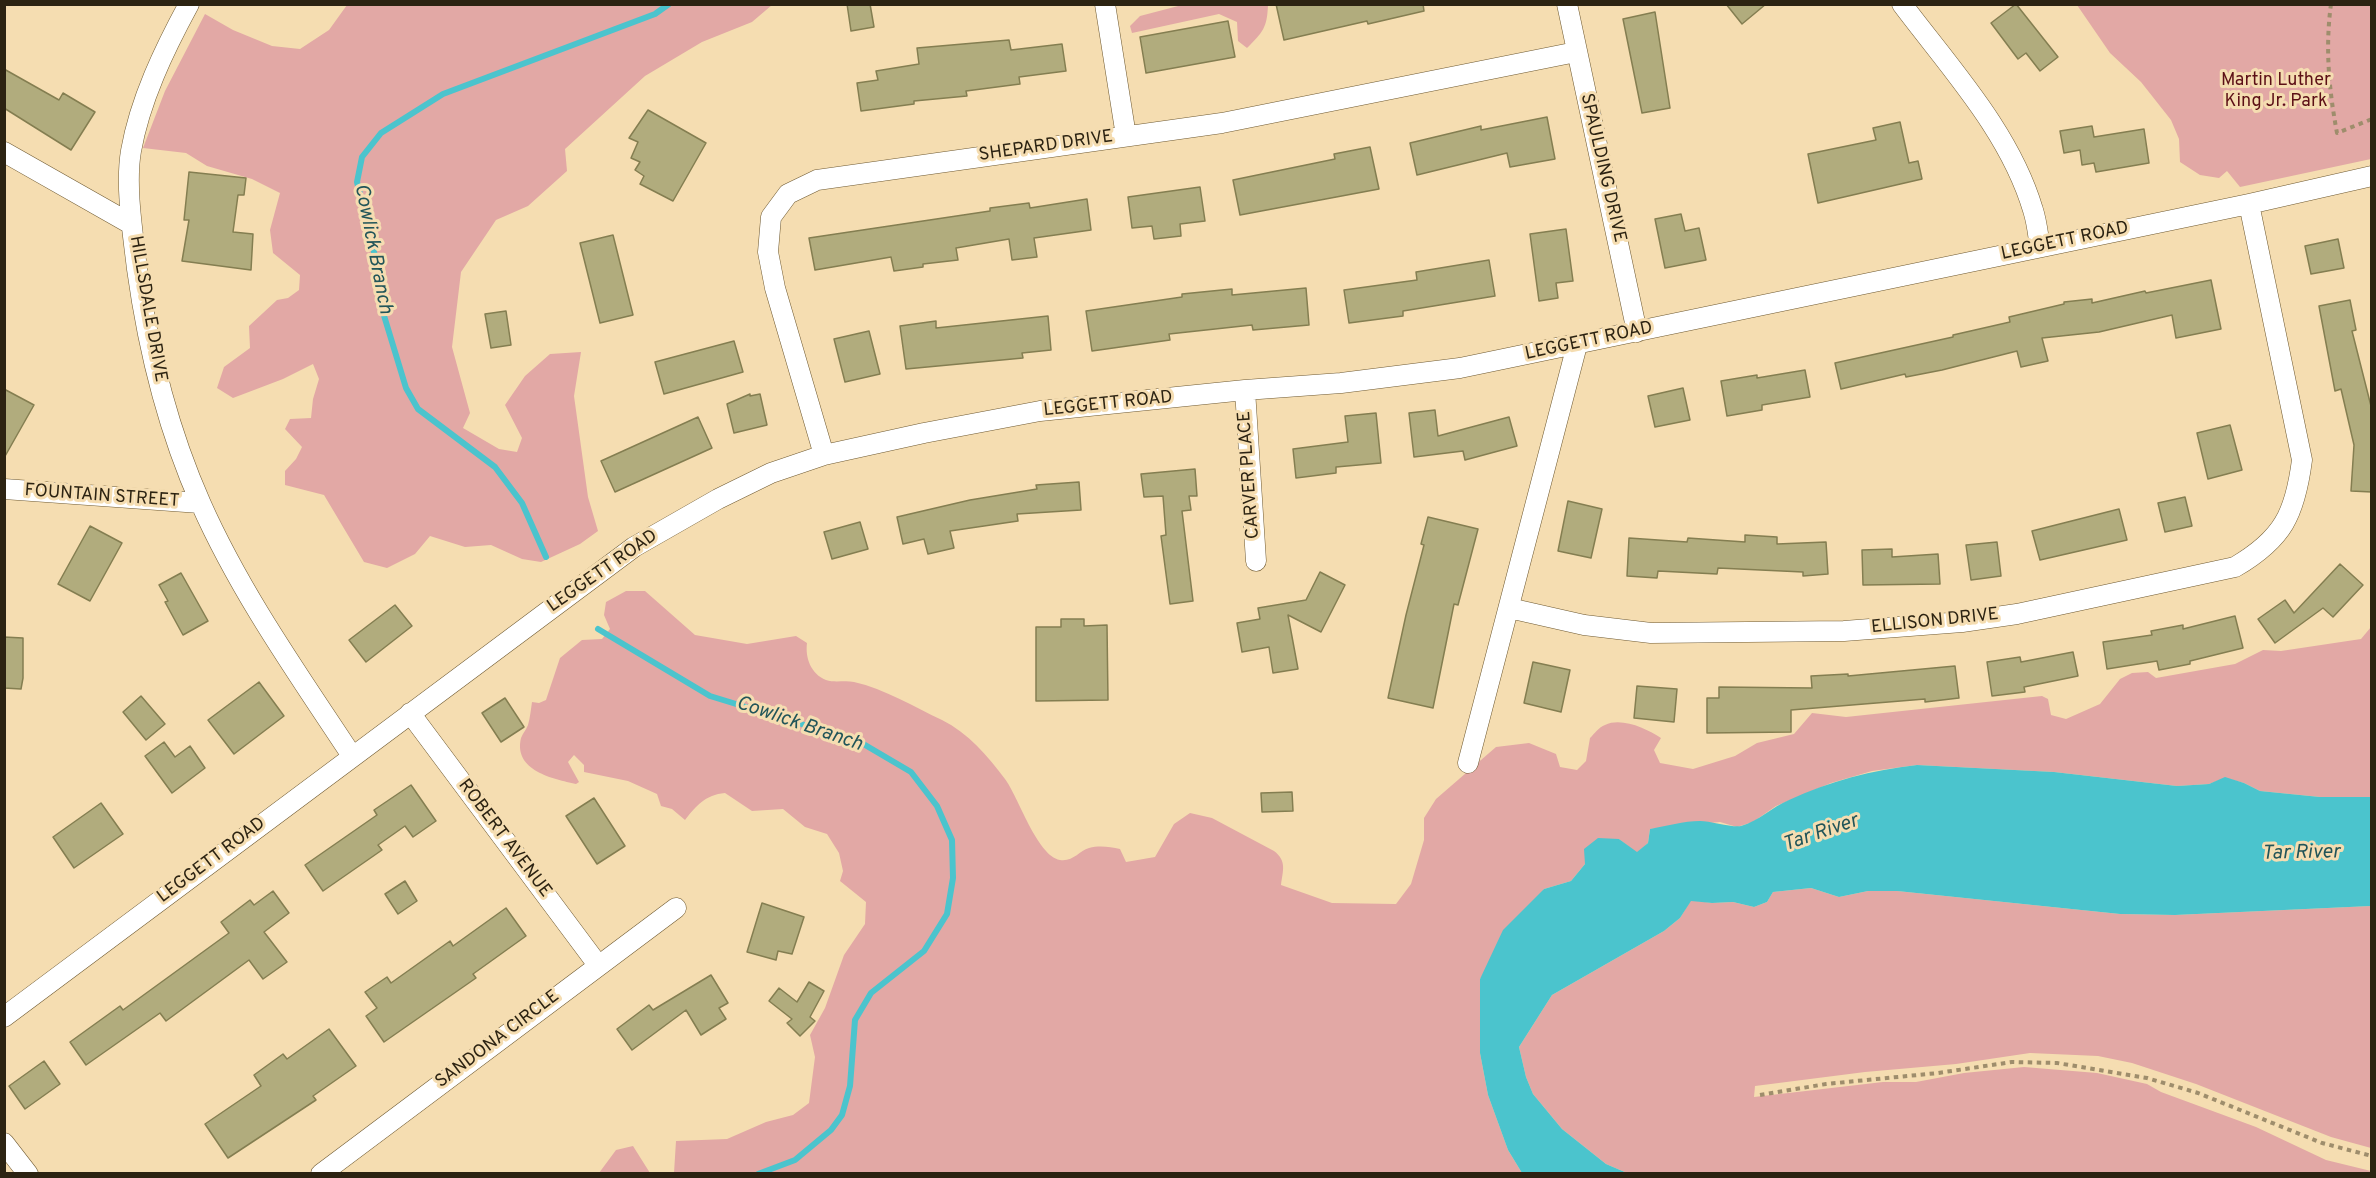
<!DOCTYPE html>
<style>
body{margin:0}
#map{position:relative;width:2376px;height:1178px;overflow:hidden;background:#f5ddb1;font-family:Overpass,sans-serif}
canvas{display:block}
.frame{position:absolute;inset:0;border:6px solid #2c2312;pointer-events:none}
</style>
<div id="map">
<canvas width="2376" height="1178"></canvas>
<div class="frame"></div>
</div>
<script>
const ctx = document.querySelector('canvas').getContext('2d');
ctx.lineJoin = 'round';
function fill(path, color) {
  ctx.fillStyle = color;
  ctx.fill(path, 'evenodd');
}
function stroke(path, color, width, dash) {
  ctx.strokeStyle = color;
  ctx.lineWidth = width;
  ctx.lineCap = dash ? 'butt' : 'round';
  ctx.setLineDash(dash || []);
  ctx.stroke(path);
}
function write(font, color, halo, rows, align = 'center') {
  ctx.font = font + ' Overpass,sans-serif';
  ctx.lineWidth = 6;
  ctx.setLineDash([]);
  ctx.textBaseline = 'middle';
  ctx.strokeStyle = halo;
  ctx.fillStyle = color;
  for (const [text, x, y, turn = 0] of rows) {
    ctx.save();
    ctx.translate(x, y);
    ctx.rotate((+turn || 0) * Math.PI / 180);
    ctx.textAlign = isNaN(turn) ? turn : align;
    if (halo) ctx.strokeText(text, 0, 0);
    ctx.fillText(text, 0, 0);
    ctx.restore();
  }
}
fill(new Path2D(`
 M347 5H772L752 22 702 42 645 76 565 149 567 171 528 206 496 220 461 272 452 347 470 413 463 428 499 449 517 452 522 438 505 405 525 376 550 354 581 352 574 396 588 497 598 531 580 544 541 562 522 559 491 545 465 547 430 536 415 554 387 568 364 562 324 495 285 485V471L296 459 302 447 285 429 290 419 311 418 313 399 319 379 313 364 283 379 233 398 217 388 224 367 250 348 249 326 277 300 288 298 299 290 300 275 273 253 270 230 280 193 252 179 207 166 186 153 143 148 165 91 205 14 233 30 272 46 300 49 329 30Z
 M1182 5H1268C1267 28 1263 32 1247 48L1238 41 1237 22 1219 14 1132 33 1130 26 1140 16Z
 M2077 5H2371V159L2240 187 2227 171 2219 178 2200 175 2180 162 2179 139 2171 120 2141 82 2110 53Z
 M626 591H645L695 635 747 644 796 636 807 643C805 658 811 674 826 680 835 683 845 680 854 682 885 689 914 707 942 720 968 733 988 756 1005 779 1018 796 1037 856 1060 860 1073 862 1079 851 1089 848 1100 845 1110 847 1120 849L1126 862 1155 857 1174 824 1190 813 1212 818 1274 851C1287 861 1283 870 1281 885L1332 903 1396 904 1411 884 1424 840V818L1436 799 1496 747 1529 743 1556 754 1560 767 1577 770 1586 761 1590 738C1594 734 1599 727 1605 725 1622 717 1647 729 1661 738L1654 750 1660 763 1693 769 1735 756 1757 743 1794 734 1812 713 1846 717 2042 696 2048 699 2051 715 2066 719 2100 704 2120 679 2132 673 2148 672 2156 678 2235 664 2263 650 2281 651 2361 639 2371 627V797H2320L2260 791 2244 783 2225 778 2209 784 2177 786 2054 772 1917 765 1872 771 1831 783 1776 806 1753 822 1737 827 1720 822 1650 829 1648 843 1637 853 1619 839 1585 864 1571 881 1544 889 1480 979V1053L1488 1095 1508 1150 1522 1173H674L676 1141 727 1139 766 1122 793 1115 809 1103 815 1057 810 1035 825 1008 844 955 865 924 866 902 840 881 843 871 839 853 827 834 805 827 783 809 752 811 725 793C705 795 697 805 685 820L672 809 661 806 657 794 628 781 584 772V765L574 755 568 762 579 782 576 784C554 779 513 771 521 738 523 733 526 730 528 725 530 718 531 709 532 702L539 703 546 700 560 658 582 640 602 639 610 629 604 615 606 602Z
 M1811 888 1839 897 1868 891H1897L2120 914 2175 915 2371 906V1148L2331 1137 2196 1084 2132 1063 2098 1056 2030 1053 1956 1064 1865 1072 1755 1086 1754 1097 1883 1082H1916L1964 1073 2024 1067 2097 1073 2147 1084 2161 1092 2256 1127 2326 1160 2371 1171V1173H1627L1606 1164 1562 1129 1533 1094 1526 1077 1519 1047 1552 995 1664 931 1680 918 1691 900 1712 903 1733 902 1754 907 1767 902 1773 892Z
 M633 1146 650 1173H599L616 1150Z`), '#e2a8a5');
fill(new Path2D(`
 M1917 765 2054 772 2177 786 2209 784 2225 777 2244 783 2260 791 2320 797H2371V906L2175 915 2120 914 1897 891H1868L1839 897 1811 888 1773 892 1767 902 1754 907 1733 902 1712 903 1691 901 1680 918 1664 931 1552 995 1519 1047 1526 1077 1533 1094 1562 1129 1606 1164 1627 1173H1522L1508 1150 1488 1095 1480 1053V979L1503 930 1544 889 1571 881 1585 864 1584 849 1598 838 1619 839 1637 852 1648 843 1650 829C1666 826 1684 821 1700 821 1710 821 1734 828 1741 826 1759 821 1772 807 1789 800 1830 781 1872 770 1917 765Z`), '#4bc4cd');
stroke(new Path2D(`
 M546 557 522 503 495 467 418 409 406 388 382 309 375 256 357 182 362 157 381 133 443 94 655 14 669 4
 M598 629 710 696 860 742 911 772 937 806 952 840 953 878 947 914 924 951 871 993 855 1020 850 1086 842 1115 831 1130 795 1160 758 1174`), '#4bc4cd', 6);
const building = new Path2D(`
 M847 4H870L874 27 851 31Z
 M1276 4H1423L1424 11 1368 24 1367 21 1284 40Z
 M1726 4H1766L1742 24Z
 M2016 4 2058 57 2040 71 2026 53 2018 59 1991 23Z
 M1655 12 1670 108 1642 113 1623 19Z
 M1228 21 1235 57 1146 73 1140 37Z
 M1009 40 1011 50 1062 44 1066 71 1019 77 1020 84 966 91 967 96 914 101V104L861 111 857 83 878 80 876 71 919 64 917 48Z
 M4 69 59 100 63 93 95 112 71 150 4 108Z
 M648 110 706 143 673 201 640 184 644 176 635 170 640 162 631 158 638 142 629 138Z
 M1547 117 1555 159 1510 167 1507 153 1417 175 1410 143 1481 126V130Z
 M1900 122 1909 163 1918 161 1922 179 1818 203 1808 154 1876 140 1873 128Z
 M2092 126 2094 137 2144 129 2149 163 2096 172 2094 163 2082 165 2080 150 2064 153 2060 131Z
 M1370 147 1379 189 1240 215 1233 180 1335 159 1334 154Z
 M189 172 246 178 244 195H238L233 232 253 234 251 270 182 261 189 220H184Z
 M1200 187 1205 221 1180 224 1181 236 1154 239 1152 226 1132 228 1128 197Z
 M1087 199 1091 230 1034 238 1037 257 1012 260 1009 239 956 248 958 260 923 264V267L894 271 891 257 815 270 809 238 990 211V208L1029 203 1030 208Z
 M1681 214 1685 231 1699 228 1706 260 1665 268 1655 219Z
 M1566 229 1573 281 1556 283 1558 298 1539 301 1530 234Z
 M613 235 633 315 600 323 580 243Z
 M2338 239 2344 268 2311 274 2305 246Z
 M1489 260 1495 296 1403 311V316L1349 323 1344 290 1417 280 1416 272Z
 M2211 280 2221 329 2176 338 2172 315 2099 332 2042 338 2048 361 2021 367 2017 351 1942 370 1906 377 1905 374 1841 389 1835 363 1953 337V335L2010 322 2009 317 2064 304V302L2092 299V303L2145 291 2146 293Z
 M1306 288 1309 325 1253 330 1252 325 1169 334 1170 340 1092 351 1086 311 1182 297V294L1232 289V295Z
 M2350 300 2356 330 2352 331 2372 410V492L2351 491 2354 445 2341 389 2335 391 2319 306Z
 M506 311 511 345 491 348 485 314Z
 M1048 316 1051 350 1022 353 1023 358 906 369 900 326 936 321V328Z
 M869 331 880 374 845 382 834 339Z
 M734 341 743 372 664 394 655 362Z
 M1805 370 1810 397 1762 405V410L1727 416 1721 381 1757 375V378Z
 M1683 388 1690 420 1655 427 1648 396Z
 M4 389 34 405 4 458Z
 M750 394V396L760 394 767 425 734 433 727 404Z
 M1435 410 1438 436 1509 417 1517 446 1465 460 1463 451 1414 457 1409 413Z
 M1376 413 1381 463 1336 467V473L1296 478 1293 449 1348 442 1345 416Z
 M698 417 712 448 615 492 601 461Z
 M2230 425 2242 470 2208 479 2197 433Z
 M1195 469 1197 496H1189L1191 510 1182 511 1193 601 1170 604 1161 536 1166 535 1163 496 1144 497 1141 474Z
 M1079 482 1081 510 1017 514 1018 521 950 531 954 548 928 554 924 539 903 544 897 517 970 500 1037 489 1036 485Z
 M2185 497 2192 526 2165 532 2158 503Z
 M1568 501 1602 509 1591 558 1558 551Z
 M2119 509 2127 540 2040 560 2032 531Z
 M1428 517 1478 529 1458 605 1454 604 1433 708 1388 698 1406 615 1424 545 1421 544Z
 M860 522 868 549 832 559 824 532Z
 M90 526 122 543 90 601 58 584Z
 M1745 535 1777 537V544L1826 542 1828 574 1803 576V572L1718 568 1717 574 1658 571 1657 578 1627 576 1629 538 1687 542 1688 538 1745 542Z
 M1997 542 2001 576 1971 580 1966 545Z
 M1892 549V557L1938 554 1940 584 1863 585 1862 550Z
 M2340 564 2363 585 2333 617 2323 608 2275 643 2258 619 2285 600 2294 613Z
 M1320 572 1345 585 1321 632 1288 615 1298 669 1273 673 1269 647 1242 652 1237 623 1260 619 1258 608 1306 600Z
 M181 573 208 621 183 635 165 602 168 601 159 585Z
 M395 605 412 626 366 662 349 640Z
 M2235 616 2243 648 2190 661V664L2159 670 2157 661 2107 669 2103 642 2152 635 2151 631 2183 625V629Z
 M1061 619H1084V626L1107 625 1108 700 1036 701V627H1061Z
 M4 637 23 638V678L21 689 4 688Z
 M2073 652 2078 676 2024 687 2025 692 1992 696 1987 662 2020 657 2021 662Z
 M1533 662 1570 670 1561 712 1524 703Z
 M1955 666 1959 698 1925 702V699L1791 710V732L1707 733V698H1719V687L1812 688 1811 676 1848 674V676Z
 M259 682 284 716 234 754 208 720Z
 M1637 686 1677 689 1674 722 1634 718Z
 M141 696 165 724 146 740 123 712Z
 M505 698 524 727 501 742 482 713Z
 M164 742 175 757 190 746 205 768 172 793 145 756Z
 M411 785 436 821 413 837 405 826 378 845 382 850 323 891 305 865 377 815 374 810Z
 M1292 792 1293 811 1262 812 1261 793Z
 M594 798 625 846 597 864 566 816Z
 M101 803 123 834 74 868 53 837Z
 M405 881 417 901 398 914 385 894Z
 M273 891 289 913 264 932 287 962 263 979 249 960 166 1021 160 1013 86 1065 70 1042 120 1006 123 1010 229 933 221 922 250 900 254 905Z
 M762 903 804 917 792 954 778 951 776 960 747 952Z
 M506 908 526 936 473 974 476 978 384 1042 366 1016 377 1008 365 992 387 977 391 983 450 941 453 946Z
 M711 975 728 1003 719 1008 726 1019 701 1035 686 1010 632 1050 617 1029 649 1005 653 1010Z
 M809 982 824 991 810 1017 815 1021 800 1036 787 1023 792 1019 769 1001 779 988 797 1002Z
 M329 1029 356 1066 313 1096 316 1100 228 1158 205 1124 261 1086 254 1075 283 1054 287 1059Z
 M44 1061 60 1084 25 1109 9 1086Z`);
fill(building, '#b1ac7d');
stroke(building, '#847e51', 1.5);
const street = new Path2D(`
 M189 4C164 50 140 100 131 151 125 186 133 234 137 269 148 349 168 430 201 504 241 594 298 674 352 756
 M1105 4 1126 136
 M1567 4 1637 332
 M1902 4C1950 68 2010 132 2033 210 2037 222 2038 235 2040 247
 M4 152 131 224
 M1245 390 1256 561
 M824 455 775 288 768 252 771 217 788 194 817 180 1222 123 1576 52
 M4 489 200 503
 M1509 608 1584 625 1651 633 1844 631 1962 622 2017 614 2235 567C2283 539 2295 514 2302 460L2249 204
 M410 713 598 965
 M1468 763 1577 345
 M4 1017 634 547 718 499 771 473 824 455 924 433 1040 411 1245 390 1341 383 1460 368 2249 204 2372 176
 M4 1143 28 1174
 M321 1174 676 908`);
stroke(street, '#6f5a32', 21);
stroke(new Path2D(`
 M2331 4C2325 48 2329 90 2337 133L2372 119
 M1760 1095 1826 1084 1938 1073 2012 1062 2057 1063 2147 1078 2198 1093 2322 1143 2372 1156`), '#9e8d6c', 4, [4.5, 4.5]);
stroke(street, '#fff', 20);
write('18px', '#5c0f16', '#f5ddb1', [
 ["Martin Luther",2276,81],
 ["King Jr. Park",2276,102]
]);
write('18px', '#2c2312', '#f5ddb1', [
 ["SHEPARD DRIVE",1046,147,-8],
 ["SPAULDING DRIVE",1602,168,77],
 ["LEGGETT ROAD",2065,242,-12],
 ["HILLSDALE DRIVE",147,309,80],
 ["LEGGETT ROAD",1589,342,-12],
 ["LEGGETT ROAD",1108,405,-6],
 ["CARVER PLACE",1250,475,-94],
 ["FOUNTAIN STREET",102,497,4],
 ["LEGGETT ROAD",603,572,-35],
 ["ELLISON DRIVE",1935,622,-6],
 ["ROBERT AVENUE",504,839,53],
 ["LEGGETT ROAD",212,861,-37],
 ["SANDONA CIRCLE",498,1040,-37]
]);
write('italic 20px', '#225559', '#f5ddb1', [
 ["Cowlick Branch",372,249,79],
 ["Cowlick Branch",799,725,19],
 ["Tar River",1821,834,-19],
 ["Tar River",2301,854,-1]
]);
</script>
